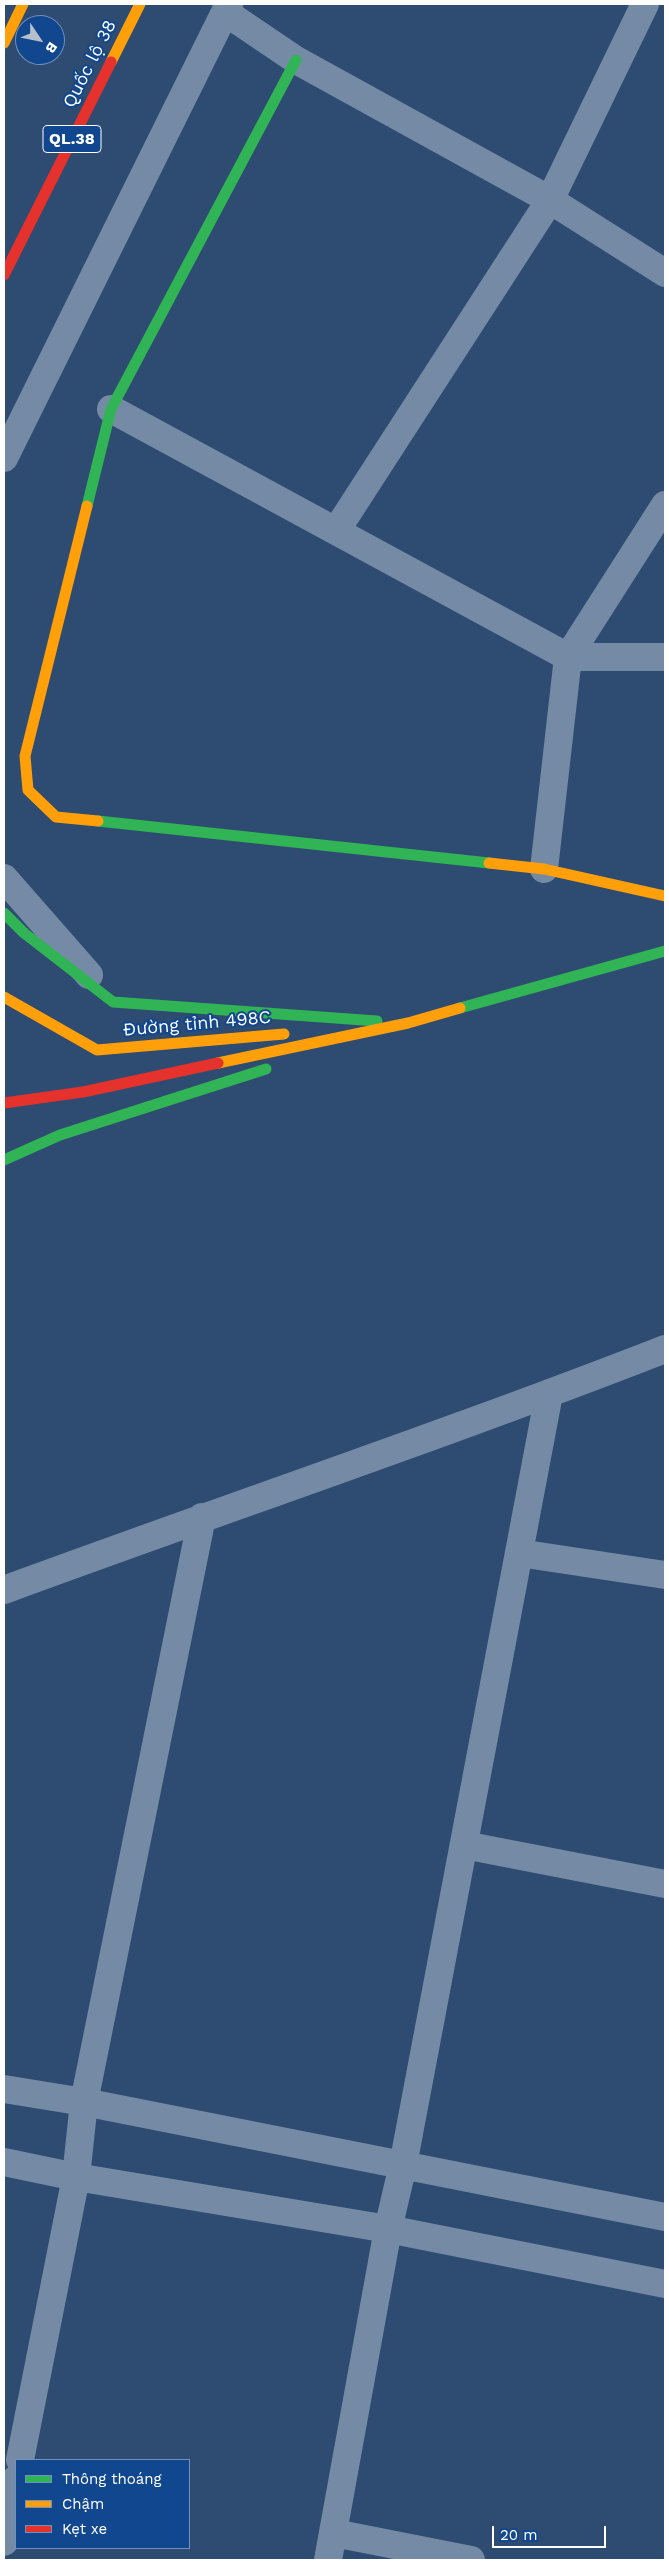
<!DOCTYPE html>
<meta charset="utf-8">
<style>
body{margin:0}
#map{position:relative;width:669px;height:2564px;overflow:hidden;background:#2e4b71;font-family:"Work Sans",sans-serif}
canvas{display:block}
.frame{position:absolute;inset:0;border:5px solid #fff;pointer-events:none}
.legend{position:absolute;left:15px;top:2459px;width:175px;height:90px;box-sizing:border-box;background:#11478e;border:1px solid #7091bb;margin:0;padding:6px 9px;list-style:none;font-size:15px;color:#fff}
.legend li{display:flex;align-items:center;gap:10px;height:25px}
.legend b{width:25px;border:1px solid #7091bb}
.north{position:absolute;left:15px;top:15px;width:50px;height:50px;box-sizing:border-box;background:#11478e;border:1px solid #7091bb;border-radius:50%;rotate:124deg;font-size:14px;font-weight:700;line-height:20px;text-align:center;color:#fff}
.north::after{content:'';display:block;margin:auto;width:18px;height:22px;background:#b6c0cd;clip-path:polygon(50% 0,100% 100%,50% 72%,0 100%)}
.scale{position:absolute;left:492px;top:2526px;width:114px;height:22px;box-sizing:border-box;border:2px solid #fff;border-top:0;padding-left:6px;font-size:15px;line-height:18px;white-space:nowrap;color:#fff;-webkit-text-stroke:4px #11478e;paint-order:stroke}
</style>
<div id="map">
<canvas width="669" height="2564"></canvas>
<div class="frame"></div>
<ul class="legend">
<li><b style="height:6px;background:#30b455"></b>Thông thoáng</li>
<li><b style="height:6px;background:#ff9f0a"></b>Chậm</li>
<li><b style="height:6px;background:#e5322d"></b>Kẹt xe</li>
</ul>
<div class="north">B</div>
<div class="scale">20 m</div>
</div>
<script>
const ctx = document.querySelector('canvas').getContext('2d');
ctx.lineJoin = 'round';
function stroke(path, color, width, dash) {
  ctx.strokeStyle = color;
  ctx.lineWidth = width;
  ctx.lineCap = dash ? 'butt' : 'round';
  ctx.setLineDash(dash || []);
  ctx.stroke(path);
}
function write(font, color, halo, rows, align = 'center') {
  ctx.font = font + ' "Work Sans",sans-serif';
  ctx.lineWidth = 4;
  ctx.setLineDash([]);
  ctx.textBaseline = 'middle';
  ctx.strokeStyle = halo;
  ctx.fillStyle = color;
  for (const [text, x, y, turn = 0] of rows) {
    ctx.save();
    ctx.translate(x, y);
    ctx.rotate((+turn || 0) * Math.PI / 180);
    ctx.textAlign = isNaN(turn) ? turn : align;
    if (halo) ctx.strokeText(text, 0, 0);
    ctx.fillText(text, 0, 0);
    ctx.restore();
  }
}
stroke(new Path2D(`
 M225 12 296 60 550 200 665 273
 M111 409 568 657H665
 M4 458 229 4
 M336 531 550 200 645 4
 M544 869 568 657 665 505
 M4 878 89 975
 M519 1553 665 1575
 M4 1590C224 1509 447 1434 665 1349
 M464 1845 665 1884
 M4 2089 84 2102 665 2217
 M4 2162 76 2177 388 2229 665 2284
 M20 2460 76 2177 84 2102 202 1517
 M334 2533 471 2560
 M4 2542 16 2479
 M328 2560 388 2229 403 2165 549 1394`), '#758ba5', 28);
stroke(new Path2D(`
 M87 506 111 409 296 60
 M98 821 489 863
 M4 913 24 933 113 1002 377 1021
 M460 1008 665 951
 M4 1160 60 1135 266 1069`), '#30b455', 11);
stroke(new Path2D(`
 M4 43 23 4
 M111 62 140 4
 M87 506 25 756 28 790 56 817 98 821
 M489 863 544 869 665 896
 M4 997 97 1050 284 1034
 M218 1063 408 1023 460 1008`), '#ff9f0a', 11);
stroke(new Path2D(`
 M4 275 111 62
 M4 1103 83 1092 218 1063`), '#e5322d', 11);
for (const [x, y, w] of [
 [72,139,58]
]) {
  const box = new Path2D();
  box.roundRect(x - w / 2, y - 13.5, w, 27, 4);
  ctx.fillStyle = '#11478e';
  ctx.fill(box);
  stroke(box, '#fff', 1);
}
write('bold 16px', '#fff', null, [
 ["QL.38",72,139]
]);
write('18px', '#fff', '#11478e', [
 ["Quốc lộ 38",90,64,-63],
 ["Đường tỉnh 498C",197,1024,-5]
]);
</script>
